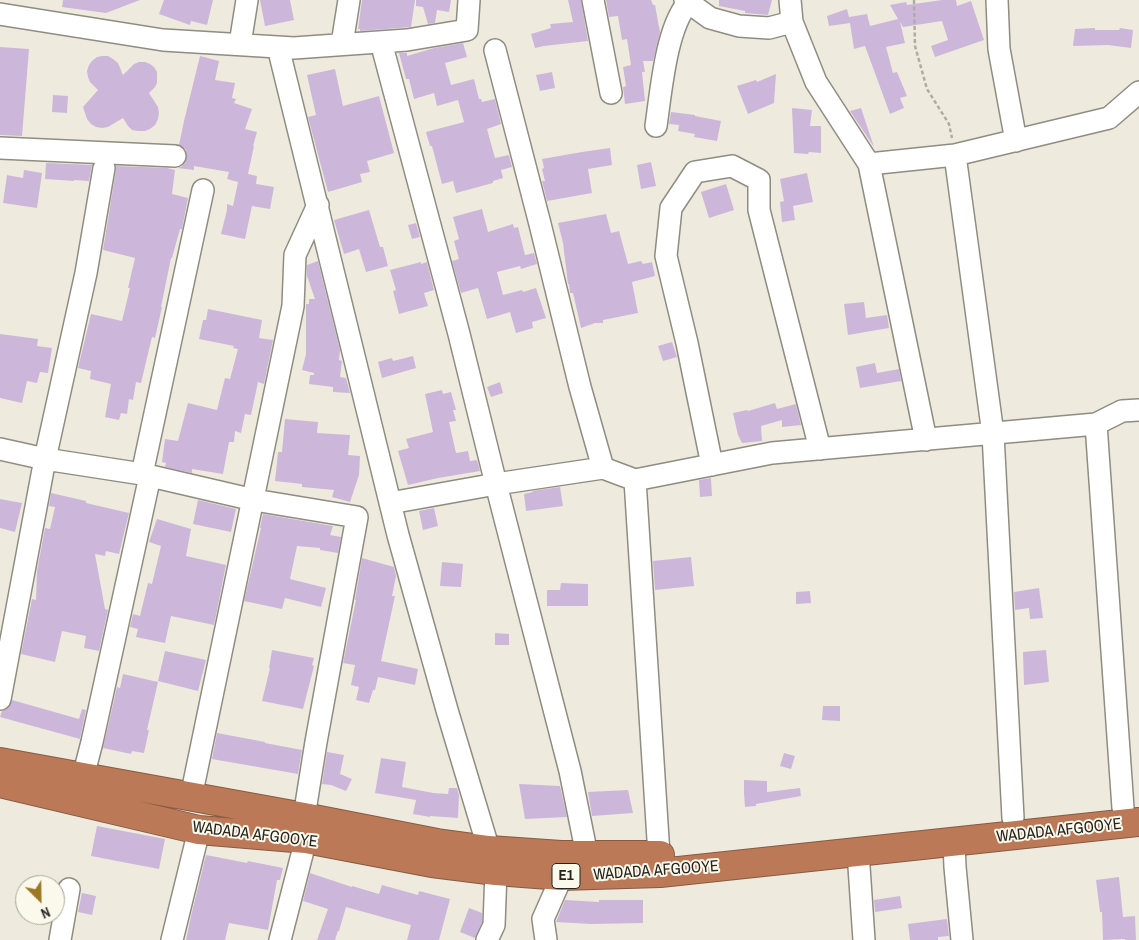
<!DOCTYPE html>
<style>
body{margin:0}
#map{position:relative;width:1139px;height:940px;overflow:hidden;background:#eeebde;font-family:"Archivo Narrow",sans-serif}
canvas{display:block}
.north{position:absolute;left:15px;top:875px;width:50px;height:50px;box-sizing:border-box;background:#fbf8ec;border:1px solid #a5a39a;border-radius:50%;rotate:157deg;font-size:14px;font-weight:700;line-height:20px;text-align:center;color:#25241f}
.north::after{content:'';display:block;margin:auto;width:18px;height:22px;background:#9d7724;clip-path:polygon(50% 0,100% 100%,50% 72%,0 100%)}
</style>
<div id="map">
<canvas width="1139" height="940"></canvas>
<div class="north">N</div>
</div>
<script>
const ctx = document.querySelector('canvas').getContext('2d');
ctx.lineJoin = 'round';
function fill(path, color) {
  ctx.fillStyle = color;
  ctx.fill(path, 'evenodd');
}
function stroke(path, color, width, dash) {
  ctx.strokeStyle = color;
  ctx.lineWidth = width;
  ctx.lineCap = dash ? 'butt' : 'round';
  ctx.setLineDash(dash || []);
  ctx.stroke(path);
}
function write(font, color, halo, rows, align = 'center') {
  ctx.font = font + ' "Archivo Narrow",sans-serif';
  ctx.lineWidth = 4;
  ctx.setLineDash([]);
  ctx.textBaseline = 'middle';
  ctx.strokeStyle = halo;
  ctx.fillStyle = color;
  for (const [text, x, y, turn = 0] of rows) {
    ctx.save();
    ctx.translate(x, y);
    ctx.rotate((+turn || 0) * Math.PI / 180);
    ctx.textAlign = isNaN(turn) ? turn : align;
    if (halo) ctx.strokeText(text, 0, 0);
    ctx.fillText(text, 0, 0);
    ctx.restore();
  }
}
fill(new Path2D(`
 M63 0H140L106 13 62 7Z
 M164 0H213L207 25 191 21 190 25 159 14Z
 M260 0H290L294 20 265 26Z
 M362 0H415L411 27 360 31V29H358L359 22Z
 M416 0H451L449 12 437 10 435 23 428 24 423 7 416 6Z
 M568 0H581L588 41 544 46 535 48 531 34 551 28 550 24 573 22Z
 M606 0H651L653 5H655L660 32 653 61H643L645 72H642L645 101 625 104 623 87 626 86 623 67 631 65 627 39 622 40 618 16 609 17Z
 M719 0H772L768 15 745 13V11L719 6Z
 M942 0H956L957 6 971 1 984 40 935 57 931 46 948 40 942 21 903 27 900 22 905 43 886 47 893 73 897 72 907 96 900 98 904 108 890 114 865 46 854 49 850 23 829 26 827 16 847 9 849 17 867 14 870 26 898 19 890 5 906 2 907 5Z
 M1095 28V30H1119L1120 28 1133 30 1131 48 1108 45 1073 46 1075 29Z
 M463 43 467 57 445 63 451 85 474 79 479 99H481L482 102 495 99 501 124 487 129 495 158 509 155 512 167 501 170 503 178 493 181V183L456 193 453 181 442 184 432 146H430L426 132 464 122 458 100 437 106 434 93 414 99 409 79H406L399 53H407V56L434 48Z
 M0 47 29 49 22 136 0 135Z
 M102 56H108L113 59 118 63 123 75 134 64 139 62H145L150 64 154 67 157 72V83L155 87 149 93 158 107 159 113 158 119 155 125 150 129 145 131H138L132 130 128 126 123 118 108 127 102 128 96 127 91 124 87 119 83 107 98 90 90 82 88 77 87 71 89 65 92 61 97 57Z
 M200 56 219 61 215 80 235 83 232 98 236 99 234 103 252 109 245 129 257 132 253 146H254L248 174 257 176 256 184 274 187 270 209 252 206 245 239 221 234 227 210V204L233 206 238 182 227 179 229 172 194 166V170L177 168 181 167 185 163 187 157 186 150 179 145 184 121Z
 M335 69 343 106 379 96 394 153 367 161 370 172 360 174 362 182 328 192 308 117 316 115 307 75Z
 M552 72 555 88 540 91 536 75Z
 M776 74 774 103 748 114 737 86 756 80 757 82Z
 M53 95 68 96 67 113 52 112Z
 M792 108 812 110 810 126H821V153L809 152 808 154 794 153Z
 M861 108 874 147 850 111Z
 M671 112 695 115V116L721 121 717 141 694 137 695 134 678 131 679 125 669 124Z
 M610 148 612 165 588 169 592 193 547 201 542 181H545L542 169 544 168 542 159 582 152Z
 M651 162 656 186 641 189 637 165Z
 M46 163 92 165 89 181 74 180V181L45 179Z
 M116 166 167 168 175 170 172 194 188 198 182 229H180L172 258H171L161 307H162L155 338 152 337 141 383 136 382 133 400 129 399 127 414 121 413 119 420 105 417 111 384 90 379 91 371 78 368 91 314 122 321 130 288H128L135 258 103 250 116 170Z
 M24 170 42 173 37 208 3 203 7 175 23 178Z
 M807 173 813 202 793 206 795 220 782 222 780 202 784 201 780 179Z
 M726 184 734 210 709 218 701 192Z
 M482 209 488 232 513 224 514 228 518 227 525 255 534 253 537 264 521 269 520 266 497 272 503 295 522 290 523 292 536 288 546 318 532 322 533 328 516 333 510 312 487 319 478 288 461 293 452 261 459 259 454 241 459 239 453 217Z
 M369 210 380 247H383L388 266 366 272 359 249 344 254 334 220Z
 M606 214 611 233 619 231 628 264 641 261 643 264 652 262 655 276 632 282 638 313 603 320V323H595L581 328 573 293H570L569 284H568L563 243 558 223Z
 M416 223 420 237 412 239 408 225Z
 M318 261 340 350 339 360 342 361 340 377 346 378 350 393 333 392V387L309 384 310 375H314V373L302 370 306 354V304H309V299H315L307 276V265Z
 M421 262V264L427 262 434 290 424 293 428 306 399 314 393 291 396 290 390 270Z
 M864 302 866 318 887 315 889 328 848 335 844 304Z
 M208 309 262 320 259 338 273 340 264 384 258 382 251 415 245 414 241 433 235 431 234 442H229L223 474 192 469V473L165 467 166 463 162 462 165 439 178 441 188 403 217 410 225 378 230 379 238 349 233 348 234 346 199 339 203 320H206Z
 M0 334 38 339 37 346 52 348 48 373 40 372 37 383 27 381 22 403 0 398Z
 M672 342 677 357 663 361 658 346Z
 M413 356 416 368 382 378 378 362 392 358 393 361Z
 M875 363 877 373 899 369 901 381 860 388 856 367Z
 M500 382 503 393 491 397 487 387Z
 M442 390 443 394 451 392 456 410H453L456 421 449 422 456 453 468 451 470 461 477 460 480 471 438 478 408 485 398 451 409 448 406 439 433 432 425 394Z
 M775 403 777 409 796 404 801 425 782 427V420L761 426 762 441 742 443 738 435 733 413 747 410 748 411Z
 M285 419 318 422 317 433 350 435 348 455 360 456 359 475 350 502 332 497 334 490 302 487V484L275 481 278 452H282Z
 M711 478 712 496 700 497 699 480Z
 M560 487 563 506 526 511 524 494 533 492 532 491Z
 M51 493 86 501V503L129 513 119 554 106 551 105 556 95 554 105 609 108 610 99 651 84 648 86 636 62 631 55 662 21 654 32 599 36 600 37 571 45 528 50 529 55 507 49 506Z
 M0 499 22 503 15 532 0 528Z
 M198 500 236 509 231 532 193 524Z
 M434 508 438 526 423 530 419 511Z
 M263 514 333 526 330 535 341 537 338 553 320 550V548L297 546 290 579 326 588 321 607 285 598 282 609 244 601 261 528H260Z
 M157 519 191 529 186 556 226 565 214 625 171 616 165 643 136 637 138 629 130 627 133 614 140 616 148 583 152 584 161 546 149 542Z
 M691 557 694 586 655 590 653 561Z
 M362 558 394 567 396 576 392 596H395L381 661 418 669 415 685 378 677 375 690H373L369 703 356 700 359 687 351 685 355 665 343 663 356 600H355Z
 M442 562 463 564 461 587 440 586Z
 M561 583 588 584V606H547V590H560Z
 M1039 588 1043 618 1030 619 1029 608 1015 610 1014 592Z
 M810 591 811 603 796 604V592Z
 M495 633 509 634V645H495Z
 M272 650 314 658 312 665 314 666 303 709 262 701 270 668H269Z
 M1046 650 1049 682 1024 685 1023 652Z
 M165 651 206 660 198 691 158 681Z
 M123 674 158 682 147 730H149L144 753 132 751 131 754 103 748 117 687 120 688Z
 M12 700 79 719 82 709 86 710 80 739 0 717 2 711 9 707Z
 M823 706H840V721L822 720Z
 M217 733 265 742V743L302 750 298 774 212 759Z
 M327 752 344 755 340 774 352 779 346 791 331 785 322 784Z
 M784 753 795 756 791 769 780 766Z
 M381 758 406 762 402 787 433 793 448 794 449 788H457L459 795 458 818 430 816V817L413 814 416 800 375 793Z
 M744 780 767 781V792L800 788 801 796 756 804V806L745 807 744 793Z
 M519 784 560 786 567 817 525 819Z
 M628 790 633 813 592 816 588 792Z
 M97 826 165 839 159 869 91 856Z
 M206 855 247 863 248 861 283 868 280 880H277L268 930 229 923 225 940H186L191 916Z
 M310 873 352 887V886L379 894 382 885 418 895 419 891 450 899 439 940H407L411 925 346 907 339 931H338L335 940H317L328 909 303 901Z
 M1119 877 1123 917 1135 916 1136 940H1125V939L1103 940 1102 912H1100L1096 880Z
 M82 893 96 896 92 915 78 912Z
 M900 896 902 908 875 912 874 900Z
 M565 900 599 902V900H643V923L591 924 556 922Z
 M469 908 482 913V922L475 938 460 932Z
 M947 919 949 936 938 937V940H910L908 924Z`), '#ccb7da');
const minor = new Path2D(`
 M593 0 611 93
 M685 0 710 18 739 26 769 28 792 22
 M790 0 792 22 816 82 869 164 926 440
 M997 0 999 49 1016 141
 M0 14 163 40 294 48 407 40 467 30 469 0
 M381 42 459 334 496 484 570 771 587 855
 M240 44 247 0
 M342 44 349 0
 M278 47 398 535 447 710 489 850
 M495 50 540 224 580 387 603 468
 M656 126C661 92 666 28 688 3V0
 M0 148 175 156
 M955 155 993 434 1013 818
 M869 164 955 155 1109 118 1139 92
 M1096 424 1123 808
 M0 449 45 459 142 474 254 500 357 517 316 742 304 817
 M712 465 687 343 666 256 671 208 695 172 732 166 759 180V210L820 449
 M142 474 203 190
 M635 480 659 855
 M390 503 496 484 603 468 635 480 772 453 1096 424 1122 411 1139 410
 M0 699 45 459 86 273 104 168
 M83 777 92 742 150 476
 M191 797 293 306 295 255 318 205
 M954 842 955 867 962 940
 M858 852 864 940
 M60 940 69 889
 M172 940 199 830
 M280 940 306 839
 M487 940 494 925 496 871
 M546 940 543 919 562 876`);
const highway = new Path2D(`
 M0 762 304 817 437 843 489 850 561 855H660
 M0 783 199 830 306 839 432 863 496 871 562 876 660 873 1139 822`);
stroke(minor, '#8f8c81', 24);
stroke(highway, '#865b43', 30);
stroke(new Path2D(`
 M914 0 915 46 927 89 949 124 952 138`), '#afada2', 2.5, [4, 2.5]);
stroke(minor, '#fff', 21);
stroke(highway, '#bb7957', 28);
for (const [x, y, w] of [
 [566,876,28]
]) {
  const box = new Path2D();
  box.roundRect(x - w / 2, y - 12.5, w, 25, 4);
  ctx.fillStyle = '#fbf8ec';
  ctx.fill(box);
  stroke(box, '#25241f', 1);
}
write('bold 15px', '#25241f', null, [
 ["E1",566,876]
]);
write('16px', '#25241f', '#fbf8ec', [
 ["WADADA AFGOOYE",1059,831,-6],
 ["WADADA AFGOOYE",255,835,7],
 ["WADADA AFGOOYE",656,871,-4]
]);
</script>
